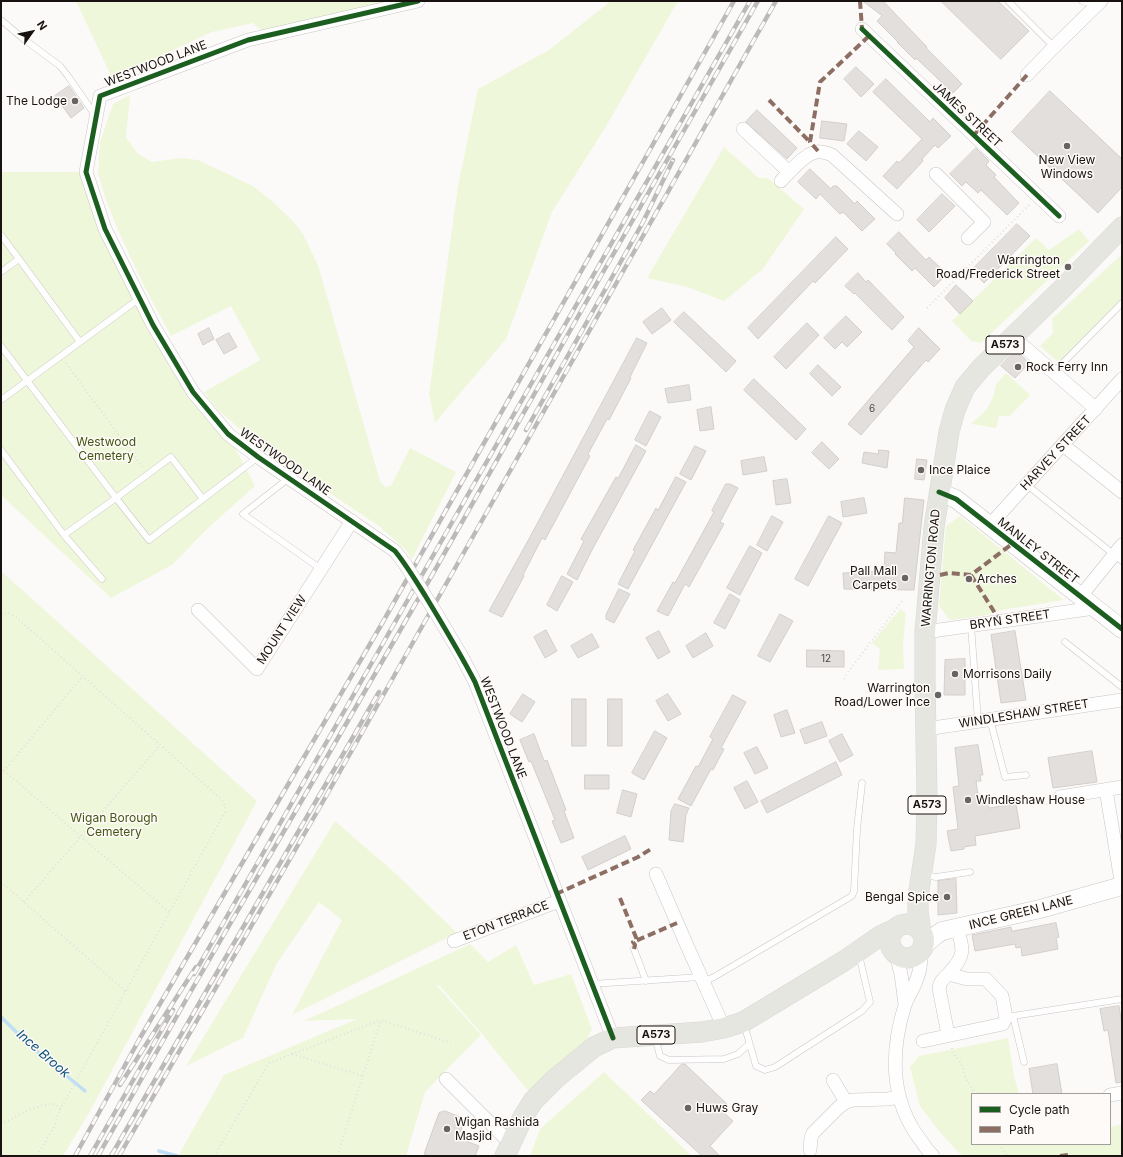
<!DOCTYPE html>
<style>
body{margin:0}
#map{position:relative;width:1123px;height:1157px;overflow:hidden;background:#fcfaf9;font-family:Inter,sans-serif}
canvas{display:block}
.frame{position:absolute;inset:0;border:2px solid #181310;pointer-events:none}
.legend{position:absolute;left:971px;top:1093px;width:140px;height:52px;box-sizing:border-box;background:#fdfaf8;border:1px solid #a19e9b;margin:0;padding:5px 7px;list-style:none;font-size:12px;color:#181310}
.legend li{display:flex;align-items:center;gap:8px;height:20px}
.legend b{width:20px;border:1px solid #a19e9b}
.north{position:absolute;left:12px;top:12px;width:40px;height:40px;-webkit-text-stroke:3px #fdfaf8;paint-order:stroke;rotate:57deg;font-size:11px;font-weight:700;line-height:16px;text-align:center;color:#181310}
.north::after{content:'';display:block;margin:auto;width:14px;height:18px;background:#181310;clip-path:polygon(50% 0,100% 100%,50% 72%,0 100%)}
</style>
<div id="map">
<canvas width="1123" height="1157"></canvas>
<div class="frame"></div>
<ul class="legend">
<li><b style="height:5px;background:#1b5e20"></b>Cycle path</li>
<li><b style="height:5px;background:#8d6e63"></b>Path</li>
</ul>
<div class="north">N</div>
</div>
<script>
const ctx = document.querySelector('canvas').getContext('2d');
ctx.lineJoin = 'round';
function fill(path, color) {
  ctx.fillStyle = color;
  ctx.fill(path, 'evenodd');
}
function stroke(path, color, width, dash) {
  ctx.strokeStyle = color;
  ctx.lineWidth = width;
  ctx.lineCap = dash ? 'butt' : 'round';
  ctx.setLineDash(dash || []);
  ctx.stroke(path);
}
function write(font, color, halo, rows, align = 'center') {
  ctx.font = font + ' Inter,sans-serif';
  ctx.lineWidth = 3;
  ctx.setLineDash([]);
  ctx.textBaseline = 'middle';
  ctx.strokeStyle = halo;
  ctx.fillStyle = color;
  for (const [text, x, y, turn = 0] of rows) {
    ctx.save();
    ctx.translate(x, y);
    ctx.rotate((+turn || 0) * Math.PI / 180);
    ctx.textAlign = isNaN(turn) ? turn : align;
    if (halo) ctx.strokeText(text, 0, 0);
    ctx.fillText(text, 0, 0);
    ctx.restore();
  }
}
fill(new Path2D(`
 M76 1H403L290 26 280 25 264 33 253 23 212 32 112 78Z
 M611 1H678L605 128 552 212 506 339 435 423 429 394 458 186 478 89 549 50Z
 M130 95 126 137 137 153 152 162 182 158 198 160 253 186 273 202 292 220 303 234 318 265 380 481 385 487 391 486 410 448 456 472 412 559 405 549 379 526 259 446 217 409 204 392 260 360 231 306 171 336 143 284 118 230 106 200 98 173 100 142 113 104Z
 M724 147 759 178H768L804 209 763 269 724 301 687 287 647 278Z
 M1 172H86L153 325 228 434 255 486 207 529 172 565 111 598 1 495Z
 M1079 229 1089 241 981 343 971 341 952 321 1036 238 1049 250Z
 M1122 254V300L1060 364 1040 346 1053 333 1052 319Z
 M1006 373 1030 395 1010 416H999L996 428 971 424 987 409 993 397 996 385Z
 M960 516 1064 600 996 611 988 615 952 620 948 618 940 607 939 605 946 526Z
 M1 571 257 801 89 1113 63 1156H1Z
 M901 609 906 614 903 644 904 669 878 670 880 649 872 643 894 616Z
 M335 821 395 873 457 933 292 1015 342 920 319 902 277 963 243 1038 186 1066Z
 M470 944 488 962 516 945 534 985 571 974 592 1029 581 1052 530 1093 481 1033 439 985 426 991 437 986 481 1035 425 1092 406 1156H178L224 1075 357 1019 304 1021Z
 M1008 1038 1014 1076 1019 1094H972V1144H1110V1127L1122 1124V1156H964L959 1153 939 1131 920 1106 910 1067 919 1056Z
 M604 1072 692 1156H530L540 1129Z`), '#eef7da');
stroke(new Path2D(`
 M1 1017 33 1048 85 1091
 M159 1151 177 1156`), '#bfdff7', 3.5);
const building = new Path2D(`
 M863 1H883L927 47 926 48 962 84 953 93 916 58 915 60 897 42H898L877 21 882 16Z
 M941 1H998L1029 31 1001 59Z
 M856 67 874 84 861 97 844 79Z
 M886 79 930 122 933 118 951 136 938 148 935 145 922 159 923 161 897 189 883 176 897 161 899 163 922 139 873 92Z
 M69 86 84 108 71 118 55 96Z
 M1050 91 1122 159V187L1098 213 1012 132Z
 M757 110 797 148 787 159 746 122Z
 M822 121 847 124 844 141 820 138Z
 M859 131 878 147 866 161 847 144Z
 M976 148 989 161 986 165 996 175 994 177 1019 203 1007 215 981 190 978 193 966 182 962 186 950 174Z
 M810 169 831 189 833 186H837L855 204 857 201 875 219 862 231 843 212 840 214 820 194 816 199 798 182Z
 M942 194 955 206 929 232 917 220Z
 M1017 224 1030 236 984 283 972 270Z
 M899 232 926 260 929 257 947 274 934 287 915 268 912 271 895 254 896 253 887 244Z
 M836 237 848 249 815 283 813 281 758 339 748 328Z
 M858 273 866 282 868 280 904 317 892 330 855 293 854 294 845 286Z
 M956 285 973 301 960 314 945 298Z
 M662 308 671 320 652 334 643 322Z
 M684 312 736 361 726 372 674 322Z
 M846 316 862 332 847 347 842 342 835 349 824 338Z
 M807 323 819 335 786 369 774 357Z
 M209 328 214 339 203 345 198 334Z
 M919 328 940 349 928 362 926 360 861 435 848 424 914 347 908 341Z
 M229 333 237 347 224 354 216 340Z
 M637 338 647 343 630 377 631 378 609 420 607 419 588 454 590 456 545 540 542 538 523 575 524 576 502 617 489 611 530 537Z
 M1016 350 1029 363 1015 378 1001 366Z
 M818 365 841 387 832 396 810 374Z
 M754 379 806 429 796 440 744 390Z
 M689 385 691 400 668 403 665 389Z
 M711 407 714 429 700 431 697 410Z
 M650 411 661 417 646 446 635 440Z
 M822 442 839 459 829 469 812 453Z
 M636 445 646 451 592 550 577 580 567 574 584 541 581 539 616 477 618 478Z
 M695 446 706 451 691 480 680 474Z
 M879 450 889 451 887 468 862 463 864 452 878 454Z
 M764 457 767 471 743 475 741 461Z
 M917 459 927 460 924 480 915 479Z
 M676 477 686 482 628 589 618 584 635 551 633 550 656 508 658 510Z
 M787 479 791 503 776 505 773 481Z
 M726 484H730L738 488 720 522 724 524 689 587 685 584 668 616 657 611 673 582 675 583 714 512 712 511Z
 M864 498 867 513 843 517 841 502Z
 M905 498 924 500 914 590 844 589 843 573 884 571 885 552 896 553 899 523H902Z
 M772 516 783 522 767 551 757 545Z
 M829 516 842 523 808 586 795 579Z
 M750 546 762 553 740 595 727 588Z
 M562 576 573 582 557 611 547 605Z
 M619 589 630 594 614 623 606 619V615Z
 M730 594 740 600 725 629 714 623Z
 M780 614 793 621 770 662 758 656Z
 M546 630 557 651 545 658 534 637Z
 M659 631 670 652 658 659 646 638Z
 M1015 631 1026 700 1001 703 991 635Z
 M706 633 713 646 693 658 686 646Z
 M592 634 599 647 578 658 571 646Z
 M807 650 844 651V667H807Z
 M965 659V695H944L945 660Z
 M523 694 535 702 522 722 510 714Z
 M668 694 681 714 668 721 656 701Z
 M733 695 746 702 721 748 724 749 713 770 711 769 691 806 678 799 696 766 698 767 713 739 710 737Z
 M572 699H586V746H572Z
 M608 699H622V746H608Z
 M787 710 795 733 781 737 774 715Z
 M822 722 827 736 805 744 800 730Z
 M655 731 667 738 644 780 632 773Z
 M534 734 544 761 547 760 566 810 564 811 574 838 561 843 552 821 555 820 531 761 529 762 520 740Z
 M842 734 853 755 840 762 829 741Z
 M978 745 983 775H980L981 781H976L979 803 988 802 989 808 1016 804 1020 828 975 836 976 845 964 847V849L951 851 947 831 958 829 953 787 959 786 955 748Z
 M757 747 768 768 755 774 744 753Z
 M1092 751 1097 782 1053 788 1048 758Z
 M836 762 842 775 767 813 761 801Z
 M585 775H609V789H585Z
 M747 781 758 802 745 809 734 788Z
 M623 790 637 794 631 817 617 813Z
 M675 804 689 808 686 815 683 842 669 840 671 811Z
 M625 836 631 849 588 870 582 857Z
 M956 879 957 913 938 915V881Z
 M1056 923 1059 937 1056 938 1058 949 1022 956 1021 947 1016 948 1015 944 975 951 972 935 1011 927 1012 931Z
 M1119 1006 1122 1025V1082L1116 1083 1108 1030 1104 1031 1100 1009Z
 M682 1064H685L728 1105 722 1111 733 1121 710 1146 720 1156H702L641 1100 650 1091 654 1094Z
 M1057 1064 1062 1094H1033L1029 1069Z
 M445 1111 460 1117 464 1122 459 1135 470 1139 468 1142 479 1146 475 1156H431L424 1154 439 1113Z`);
fill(building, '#e3dfdc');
stroke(building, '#d2cecc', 1);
const lane = new Path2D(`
 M1008 1 1054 47
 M1082 1 1096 5
 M1 20 25 40 60 66 68 76 95 115
 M1 235 19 259
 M1 272 19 259 80 342
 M1 346 116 498 171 457 203 499
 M1053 373 1122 303
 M1 400 140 298
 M1 450 64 535 116 498 149 540 258 457
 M289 478 243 514 321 569
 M1027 485 1122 561
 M64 535 102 579
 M971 625 978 721
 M1065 642 1122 687
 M990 719 1005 777 1026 775
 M924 875 936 877 970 872
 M634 949 646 981
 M703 982 714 977 852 896 854 891 857 829 862 783
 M591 984 701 977
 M744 1024 756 1066 765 1070 775 1067 862 1011 870 1002 859 955
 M655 1037 660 1056 669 1060 724 1059 738 1054 749 1044
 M1024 1062 1013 1016 1122 999`);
const street = new Path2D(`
 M862 29 1059 216
 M1027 75 1054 47 1101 1
 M743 129 789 172
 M936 174 984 222 968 238
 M781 181C789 172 805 154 816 152 822 151 827 153 832 155L897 214
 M1013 337 1096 409
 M1063 445 1122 492
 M989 526 1122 379
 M405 564 395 551 258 457 228 434 193 392 153 325 105 229 86 172 100 96 248 40 418 1
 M1080 597 1122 545
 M198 610 257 669 352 521
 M436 613 461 655 475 682 613 1038
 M925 632 1095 608
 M926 729 1122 700
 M1106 790 1122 887
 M1060 797 1122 787
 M656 874 685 941 724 1028
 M454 941 559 901
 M921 951C921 965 920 973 914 986 911 993 907 999 905 1005 890 1052 890 1102 922 1142 925 1147 929 1152 933 1156
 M896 954 901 974 905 1004
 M948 1035 939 988C941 979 944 979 950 972 965 956 964 949 957 928
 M923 1041 1003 1024 1006 1017 1002 996 986 979H967L948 974
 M446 1079 510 1143
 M833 1080 846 1102
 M1110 1095 1122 1093
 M810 1150 811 1138 813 1133 839 1107 846 1102 853 1100 888 1099 899 1097`);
const secondary = new Path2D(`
 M939 492 956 499 1122 629
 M923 946 935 936 942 931 1040 909 1122 886`);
const primary = new Path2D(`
 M890 941a17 17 0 1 1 34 0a17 17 0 1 1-34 0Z
 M921 932 918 912V897L926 844 927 799 925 679V632L934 527 949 432 955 410 965 387 981 368 1064 287 1122 227
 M505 1156 522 1119 533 1101 555 1079 594 1047 613 1038 702 1032 724 1028 743 1022 844 961 880 936 895 929`);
stroke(lane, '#c9c5c3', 7);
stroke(street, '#c9c5c3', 14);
stroke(secondary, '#c9c5c3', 19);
stroke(primary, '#d9d8d6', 21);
stroke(new Path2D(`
 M927 308 1029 205
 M66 363 142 467
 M1 614 9 613 17 618 220 798C225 802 225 806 225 812L60 1110
 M844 679 848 672 903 600
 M1 768 169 912
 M1 774 83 676
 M1 882 125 991
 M24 902 160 745
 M952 1048V1052L961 1063 966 1079 976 1094
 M292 1054 363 1076
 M1 1124C16 1117 35 1105 51 1104 54 1104 57 1106 60 1108L54 1127 37 1156
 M999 1144 1007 1156
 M214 1156 269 1063 381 1020
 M337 1156 381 1020 451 1043`), '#e0e0df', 2, [1, 3]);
stroke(lane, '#fffefe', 6);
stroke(street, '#fffefe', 13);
stroke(secondary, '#fffefe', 18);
stroke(primary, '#e5e6df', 20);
const rail = new Path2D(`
 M526 430 642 224 673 160
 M194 974 750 1
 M120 1085 196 967
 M75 1156 140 1038 380 627 734 1
 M90 1156 173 1010
 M98 1156 191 991 305 795 435 570 602 274 758 1
 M111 1156 379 692
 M119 1156 321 805 776 1`);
stroke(rail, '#bbb9b9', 4.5);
stroke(rail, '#fdfaf8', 3, [9]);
const streetBridge = new Path2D(`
 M405 564 436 613`);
stroke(streetBridge, '#c9c5c3', 14, []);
stroke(streetBridge, '#fffefe', 13);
stroke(new Path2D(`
 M860 1 862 29
 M769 100 810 142
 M974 135 1027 75
 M818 151 810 142 820 82 869 36
 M940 575 949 573 971 575 1012 544
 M971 575 1000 621
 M556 894 638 857 651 849
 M620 898 637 940
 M634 949 635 945 633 942 677 923
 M1060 1156 1068 1155 1071 1156`), '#8d6e63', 4, [8, 4]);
stroke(new Path2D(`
 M418 1 248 40 100 96 86 172 105 229 153 325 193 392 228 434 258 457 395 551C407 566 416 581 426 597 443 625 460 653 475 682L613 1038
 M862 29 1059 216
 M939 492 956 499 1122 629`), '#1b5e20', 5);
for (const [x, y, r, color] of [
 [75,101,4,"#686462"],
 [1067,146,4,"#686462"],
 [1068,267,4,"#686462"],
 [1018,367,4,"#686462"],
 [921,470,4,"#686462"],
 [905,578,4,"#686462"],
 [969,579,4,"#686462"],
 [955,674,4,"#686462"],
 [938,695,4,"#686462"],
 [968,800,4,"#686462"],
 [947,897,4,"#686462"],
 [688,1108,4,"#686462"],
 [447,1129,4,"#686462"]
]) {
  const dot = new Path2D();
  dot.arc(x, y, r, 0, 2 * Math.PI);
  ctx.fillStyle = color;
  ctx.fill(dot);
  stroke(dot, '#fdfaf8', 1.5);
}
write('10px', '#4d4845', null, [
 ["6",872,409],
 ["12",826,659]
]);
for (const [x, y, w] of [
 [1005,345,38],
 [927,805,38],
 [656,1035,38]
]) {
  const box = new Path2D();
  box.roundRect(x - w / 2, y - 9, w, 18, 3);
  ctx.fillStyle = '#fdfaf8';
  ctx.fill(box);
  stroke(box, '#181310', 1);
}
write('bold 11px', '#181310', null, [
 ["A573",1005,345],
 ["A573",927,805],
 ["A573",656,1035]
]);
write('12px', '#181310', '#fdfaf8', [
 ["WESTWOOD LANE",156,64,-21],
 ["JAMES STREET",967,115,43],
 ["HARVEY STREET",1056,453,-47],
 ["WESTWOOD LANE",285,462,35],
 ["MANLEY STREET",1038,551,38],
 ["WARRINGTON ROAD",931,568,-85],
 ["BRYN STREET",1010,620,-8],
 ["MOUNT VIEW",282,630,-57],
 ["WINDLESHAW STREET",1024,714,-9],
 ["WESTWOOD LANE",503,728,69],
 ["INCE GREEN LANE",1021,913,-14],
 ["ETON TERRACE",506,921,-21]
]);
write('12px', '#181310', '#fdfaf8', [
 ["The Lodge",67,101,"right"],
 ["New View",1067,160,"center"],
 ["Windows",1067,174,"center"],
 ["Warrington",1060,260,"right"],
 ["Road/Frederick Street",1060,274,"right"],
 ["Rock Ferry Inn",1026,367],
 ["Ince Plaice",929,470],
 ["Pall Mall",897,571,"right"],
 ["Carpets",897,585,"right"],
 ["Arches",977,579],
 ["Morrisons Daily",963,674],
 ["Warrington",930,688,"right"],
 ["Road/Lower Ince",930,702,"right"],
 ["Windleshaw House",976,800],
 ["Bengal Spice",939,897,"right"],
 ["Huws Gray",696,1108],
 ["Wigan Rashida",455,1122],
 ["Masjid",455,1136]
], 'left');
write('12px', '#445612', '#fdfaf8', [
 ["Westwood",106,442],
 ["Cemetery",106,456],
 ["Wigan Borough",114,818],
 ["Cemetery",114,832]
]);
write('italic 13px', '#0f547d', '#fdfaf8', [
 ["Ince Brook",43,1054,41]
]);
</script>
